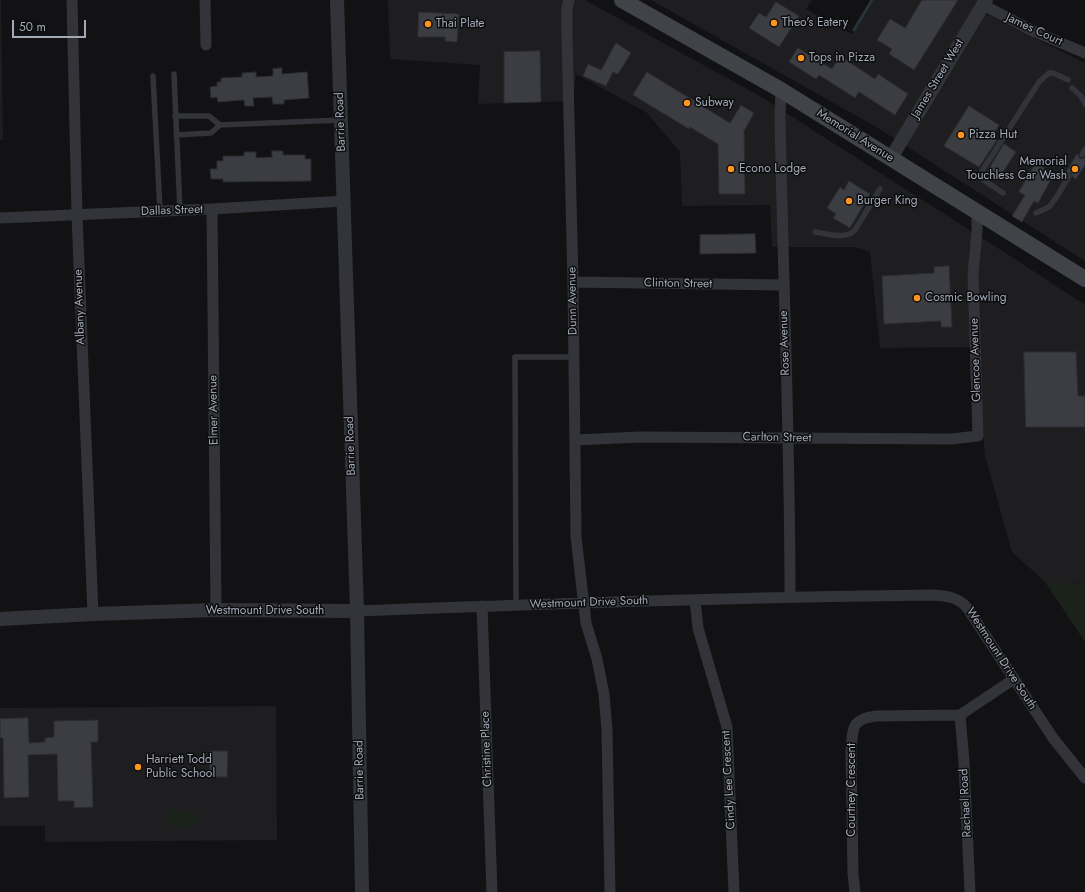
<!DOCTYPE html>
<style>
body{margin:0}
#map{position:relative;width:1085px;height:892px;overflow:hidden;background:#121214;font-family:Jost,sans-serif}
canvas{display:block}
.scale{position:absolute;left:12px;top:20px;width:74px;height:18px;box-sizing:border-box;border:2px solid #a2aab6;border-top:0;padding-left:5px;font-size:12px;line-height:14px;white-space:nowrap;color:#a2aab6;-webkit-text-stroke:3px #0d0d0f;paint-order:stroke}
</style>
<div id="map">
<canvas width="1085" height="892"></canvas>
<div class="scale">50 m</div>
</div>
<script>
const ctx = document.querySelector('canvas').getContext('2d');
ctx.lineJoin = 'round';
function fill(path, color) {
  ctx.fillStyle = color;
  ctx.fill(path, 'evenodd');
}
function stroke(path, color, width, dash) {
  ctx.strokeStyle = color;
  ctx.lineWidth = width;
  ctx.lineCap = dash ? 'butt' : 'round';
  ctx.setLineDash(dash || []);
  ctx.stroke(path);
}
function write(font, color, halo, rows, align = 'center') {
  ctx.font = font + ' Jost,sans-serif';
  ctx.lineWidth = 3;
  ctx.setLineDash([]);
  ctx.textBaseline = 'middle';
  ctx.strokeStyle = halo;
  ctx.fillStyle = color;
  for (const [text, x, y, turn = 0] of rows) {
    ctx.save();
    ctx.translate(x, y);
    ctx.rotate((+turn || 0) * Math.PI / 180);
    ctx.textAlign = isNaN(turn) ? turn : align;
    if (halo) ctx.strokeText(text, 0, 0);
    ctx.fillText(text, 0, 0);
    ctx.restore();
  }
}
fill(new Path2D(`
 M0 0H1L3 140H0Z
 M388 0H585L758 95 1015 259 1085 305V584L1045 582 1012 552 985 456 975 347 880 348 870 252 856 247H772L770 205 682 206 680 152 646 112 576 74 573 101 478 104 480 65 390 59Z
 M651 0H812L806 9 852 34 872 0H984L978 10 1085 63V261L878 128Z
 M276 706 277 840 45 842V826H0V708Z`), '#1e1e21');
fill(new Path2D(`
 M1045 582 1085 584V642Z
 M174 808 182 813 192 812 201 819 189 828 169 827 164 821 168 811Z`), '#1a221a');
stroke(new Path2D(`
 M854 30 872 0`), '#273338', 3);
const building = new Path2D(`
 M922 0H958L914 70 889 54 892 49 877 40 890 19 905 28Z
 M776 2 799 16 779 47 749 28 759 13 766 17Z
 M419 12 459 14 457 42 445 41V37H418Z
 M616 43 631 53 618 74 613 72 606 86 583 76 588 64 601 70Z
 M798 48 832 69 840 56 875 79 878 74 908 94 895 115 859 92 855 98 819 75 816 79 789 62Z
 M540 51 541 102 504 103V52Z
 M282 68V74L307 72 309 98 284 100V104H273L272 97 253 98 254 106H245L244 100 218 102 217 97 211 98 210 87 217 86V82H221V78L242 77V73L256 72V77L273 76V69Z
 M647 72 730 123 741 105 754 113 744 131 745 194H719L718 144 690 127 689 129 633 95Z
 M969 106 999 125 992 137 997 140 979 167 944 146Z
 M1004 144 1016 152 997 181 986 174Z
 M272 151H283V155H305V159H311V181L223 182V179H211L210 169H217V161H223V156H244V152H256V158L272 157Z
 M1077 154 1080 159 1085 158V165L1076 179 1073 177 1071 173H1066Z
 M1036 163 1054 174 1038 203 1034 201 1022 222 1012 216 1025 195 1019 192Z
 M849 181 870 194 850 228 833 218 836 214 827 208 840 187 844 190Z
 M755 234 756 253 700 254V235Z
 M949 266 952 327H941V321L884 324 882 276 934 273V267Z
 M1024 352H1076L1078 396H1085V427H1026Z
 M28 718 29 743 45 742V738L54 737V721L98 720V742H91L93 807 74 808V801H58L57 754 28 755 29 797 4 798 3 738H0V719Z
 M210 751H228L227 777H210Z`);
fill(building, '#3c3d42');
stroke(building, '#2b2c30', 1);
stroke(new Path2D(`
 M174 74 180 211
 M153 76 160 211
 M1072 88 1081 96 1085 104
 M175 116H209L220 125
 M176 135 211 133 220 125 341 120
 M1082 155 1085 149
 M1003 193 982 179 981 175 982 171 1039 82 1049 73H1053L1068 80
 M1036 213 1049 207 1056 198 1069 176
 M815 232C828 234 846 240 855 230L880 189
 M516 605 515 357H574`), '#323439', 5.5);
stroke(new Path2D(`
 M72 0 77 215 93 614
 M205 0 206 45
 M569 0 567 8V35L573 282 576 537 586 623 597 659 604 694 607 730 610 892
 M983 5 1035 32 1085 53
 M781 90 780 117C783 277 790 437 790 596
 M212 209 216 610
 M0 218 212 209 344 201
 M573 282 783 285
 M575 440 640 437 951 439 978 436 973 274 977 232V213
 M695 600 698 628 727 727 734 892
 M482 606 492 892
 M357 611C549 604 740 597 932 595 947 596 959 597 968 609L1053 738 1085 778
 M960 715 964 762 970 892
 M960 715 1014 679
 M855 892 853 874 851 751C853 728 851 719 876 716L960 715`), '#323439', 11);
stroke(new Path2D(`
 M337 0 357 611 362 892
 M891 158 986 0
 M0 619 93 614 216 610 357 611`), '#323439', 14);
stroke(new Path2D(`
 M622 0 781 90 1085 279`), '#404449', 16);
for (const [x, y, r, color] of [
 [774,23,4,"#ff951e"],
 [428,24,4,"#ff951e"],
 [801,58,4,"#ff951e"],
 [687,103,4,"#ff951e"],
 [961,135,4,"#ff951e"],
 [731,169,4,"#ff951e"],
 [1075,169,4,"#ff951e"],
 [849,201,4,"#ff951e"],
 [917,298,4,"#ff951e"],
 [138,767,4,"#ff951e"]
]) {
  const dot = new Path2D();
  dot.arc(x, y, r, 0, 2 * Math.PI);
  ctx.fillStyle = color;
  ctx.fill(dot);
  stroke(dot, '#0d0d0f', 1.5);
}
write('12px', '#a2aab6', '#0d0d0f', [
 ["Theo's Eatery",782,23],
 ["Thai Plate",436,24],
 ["Tops in Pizza",809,58],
 ["Subway",695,103],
 ["Pizza Hut",969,135],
 ["Memorial",1067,162,"right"],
 ["Touchless Car Wash",1067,176,"right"],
 ["Econo Lodge",739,169],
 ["Burger King",857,201],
 ["Cosmic Bowling",925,298],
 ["Harriett Todd",146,760],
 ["Public School",146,774]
], 'left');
write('12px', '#a2aab6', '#0d0d0f', [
 ["James Court",1034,30,25],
 ["James Street West",938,79,-59],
 ["Barrie Road",341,122,-92],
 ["Memorial Avenue",855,136,32],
 ["Dallas Street",172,211,-2],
 ["Clinton Street",678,284,1],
 ["Dunn Avenue",573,301,-91],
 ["Albany Avenue",80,307,-92],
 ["Rose Avenue",785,343,-92],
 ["Glencoe Avenue",976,360,-92],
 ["Elmer Avenue",214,410,-91],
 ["Carlton Street",777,438,1],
 ["Barrie Road",351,446,-92],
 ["Westmount Drive South",589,603,-2],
 ["Westmount Drive South",265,611],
 ["Westmount Drive South",1001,659,57],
 ["Christine Place",487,749,-92],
 ["Barrie Road",360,770,-91],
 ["Cindy Lee Crescent",729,780,-93],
 ["Courtney Crescent",852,790,-90],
 ["Rachael Road",966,803,-93]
]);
</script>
